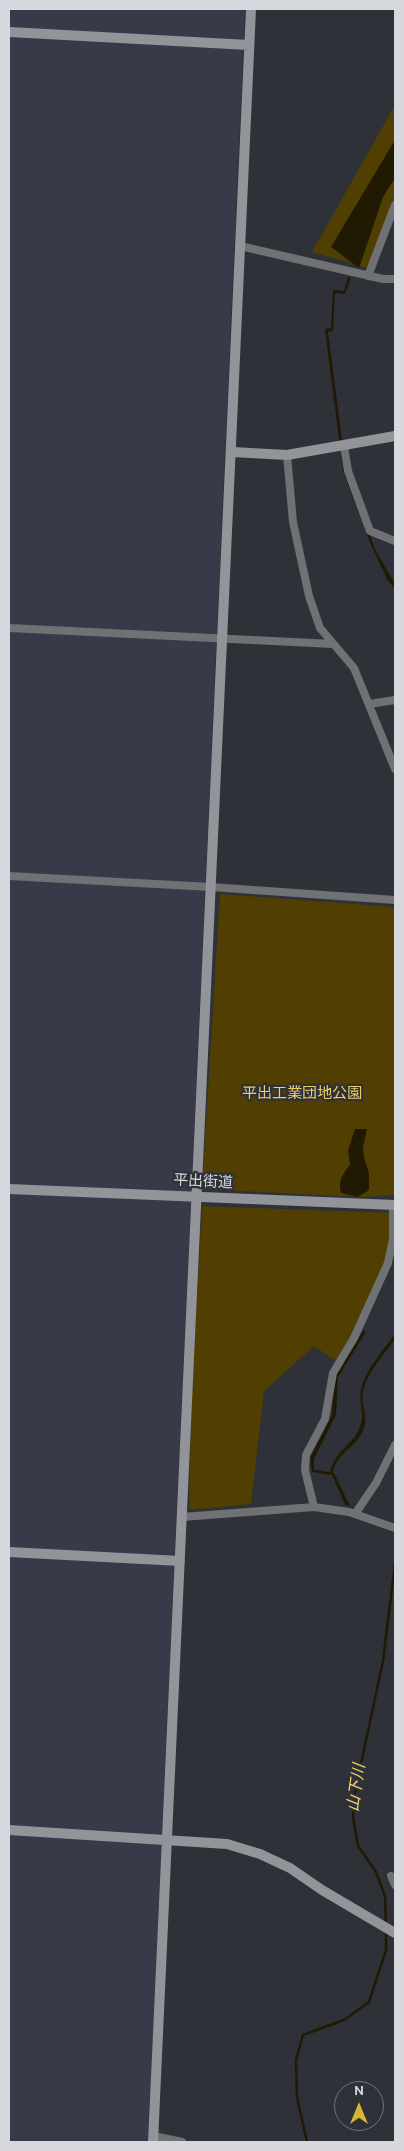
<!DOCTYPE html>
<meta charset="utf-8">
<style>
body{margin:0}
#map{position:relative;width:404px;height:2151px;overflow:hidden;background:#2f3139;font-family:Overpass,sans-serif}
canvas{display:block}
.frame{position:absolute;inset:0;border:10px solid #d7d8dd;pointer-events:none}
.north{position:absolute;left:334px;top:2081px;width:50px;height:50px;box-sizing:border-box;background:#2f3139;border:1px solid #72747b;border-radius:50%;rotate:0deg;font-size:14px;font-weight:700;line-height:20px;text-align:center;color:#d7d8dd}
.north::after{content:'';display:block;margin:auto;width:18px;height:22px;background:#d8b434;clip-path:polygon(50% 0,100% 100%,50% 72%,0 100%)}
</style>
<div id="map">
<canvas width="404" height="2151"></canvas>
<div class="frame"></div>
<div class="north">N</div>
</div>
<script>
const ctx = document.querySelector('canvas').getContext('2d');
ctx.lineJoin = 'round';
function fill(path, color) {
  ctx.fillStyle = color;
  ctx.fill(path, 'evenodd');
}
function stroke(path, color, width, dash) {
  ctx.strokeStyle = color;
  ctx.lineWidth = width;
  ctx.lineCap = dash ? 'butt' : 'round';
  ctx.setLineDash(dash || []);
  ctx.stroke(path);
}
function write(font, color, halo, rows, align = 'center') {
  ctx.font = font + ' Overpass,"Noto Sans JP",sans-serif';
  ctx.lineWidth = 4.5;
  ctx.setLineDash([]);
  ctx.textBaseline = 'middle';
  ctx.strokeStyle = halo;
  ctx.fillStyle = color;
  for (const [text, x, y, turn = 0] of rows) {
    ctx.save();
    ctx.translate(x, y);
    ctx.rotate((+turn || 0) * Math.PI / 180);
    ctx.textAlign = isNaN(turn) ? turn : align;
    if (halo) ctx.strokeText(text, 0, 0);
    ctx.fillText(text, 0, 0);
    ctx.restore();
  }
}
fill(new Path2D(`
 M9 9H245L148 2142H9Z`), '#373a48');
fill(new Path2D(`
 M395 105V207L371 269 312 252Z
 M220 894 395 907V1195L362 1197 202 1189Z
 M202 1206 393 1213V1239L383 1274 339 1363 314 1346 264 1391 251 1504 189 1510 191 1410Z`), '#503f00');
fill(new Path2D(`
 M395 140V178L383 197 359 268 331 247Z
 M348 277 351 278 345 294 335 293 333 331 328 332 346 471 375 549 395 584V589L388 581 371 545 343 471 325 329 331 328 333 290 344 291Z
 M355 1129H367L363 1147 364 1158 369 1173V1190L358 1197 341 1193C338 1182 342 1174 350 1165L348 1151Z
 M363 1331 366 1332 338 1377 336 1415 314 1459V1470L330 1472C335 1451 349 1448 358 1431 367 1415 358 1405 361 1390 364 1372 384 1349 395 1334V1339C384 1355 366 1373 363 1393 361 1406 369 1417 363 1431 355 1448 339 1451 333 1471L350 1506 345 1505 332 1475 312 1472 310 1458 332 1415 334 1376Z`), '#211a03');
stroke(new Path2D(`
 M386 1924 385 1896 376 1872 358 1846 353 1817 355 1792 383 1661 395 1563
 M307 2142 297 2097 296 2060 303 2035 344 2020 369 2002 386 1950V1932`), '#211a03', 2.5);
stroke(new Path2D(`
 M240 246 383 279H395
 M368 276 395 205
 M344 446 348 471 370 531 395 541
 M287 455 293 522 309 596 320 628 354 668 395 769
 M9 628 333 644
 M369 704 395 700
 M9 876 211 887 395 900
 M314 1507 305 1470 306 1455 325 1419 333 1373 354 1338 388 1263 393 1239V1205
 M355 1514 376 1483 395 1445
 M182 1517 314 1507 349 1512 395 1528
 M391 1876 395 1885
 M154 2136 182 2142`), '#707175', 8);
stroke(new Path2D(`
 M9 32 249 45
 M232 452 287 455 395 436
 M9 1189 395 1205
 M9 1552 180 1561
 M9 1830 227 1844 260 1854 290 1868 322 1890 395 1933
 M153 2142 251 9`), '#92949a', 10);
write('15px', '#efce63', '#2f3139', [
 ["平出工業団地公園",302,1095]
]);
write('15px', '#d7d8dd', '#2f3139', [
 ["平出街道",203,1183,3]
]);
write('italic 16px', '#f8d76c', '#2f3139', [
 ["山下川",358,1788,-82]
]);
</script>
